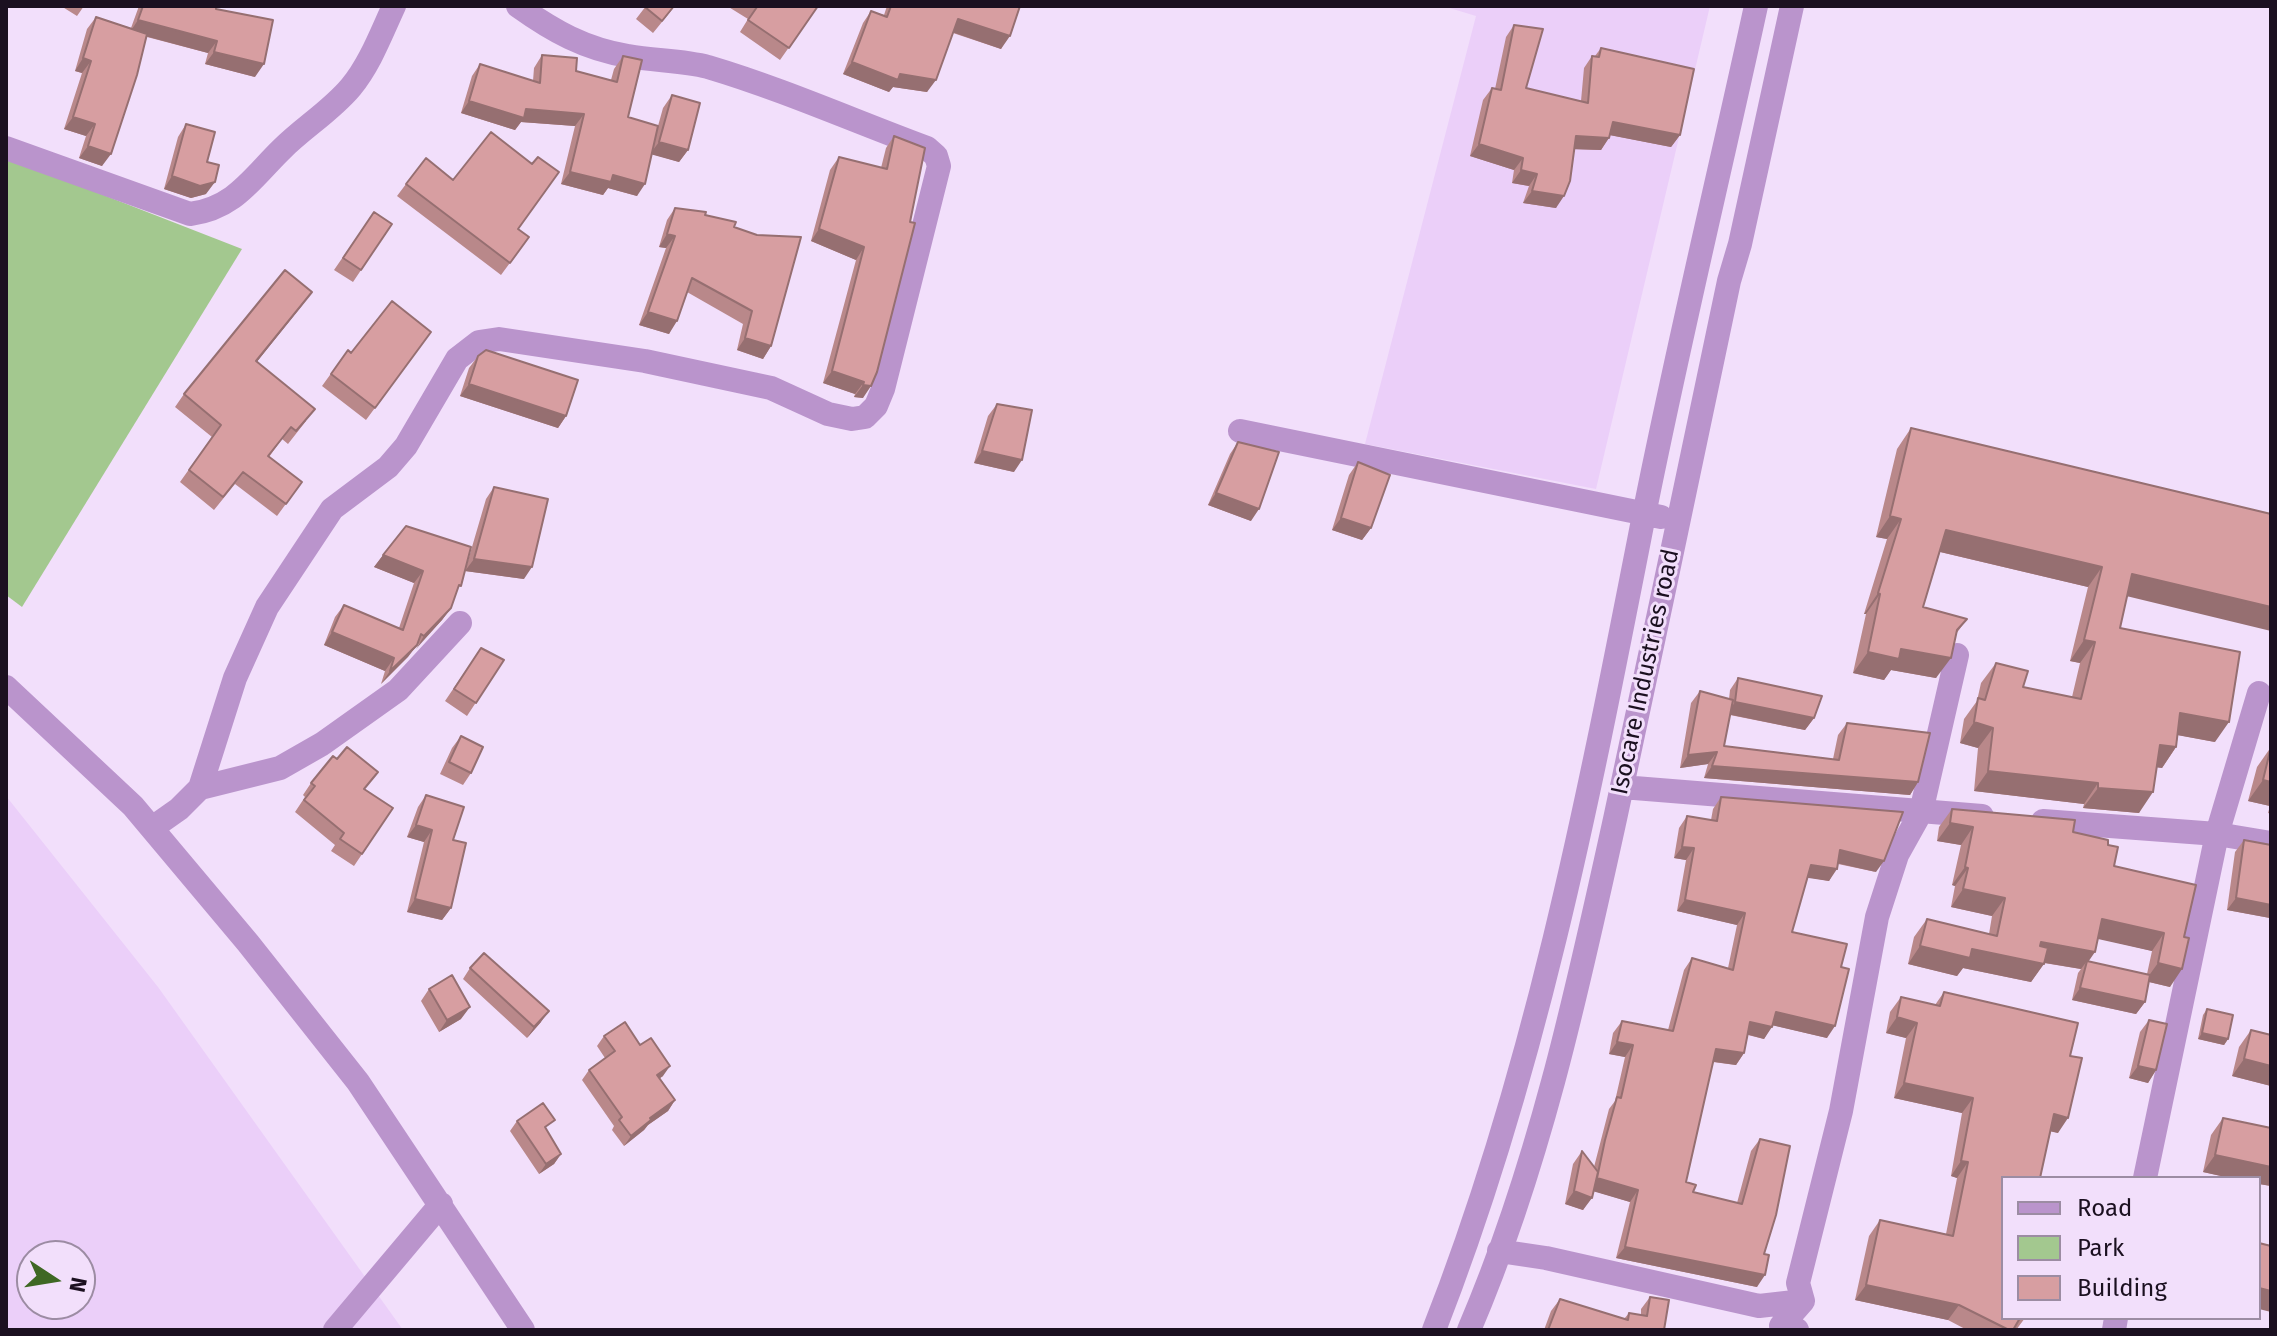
<!DOCTYPE html>
<style>
body{margin:0}
#map{position:relative;width:2277px;height:1336px;overflow:hidden;background:#f2dffb;font-family:"Fira Sans",sans-serif}
canvas{display:block}
.frame{position:absolute;inset:0;border:8px solid #1b1020;pointer-events:none}
.legend{position:absolute;left:2001px;top:1176px;width:260px;height:144px;box-sizing:border-box;background:#f2dffb;border:2px solid #9c8ca3;margin:0;padding:10px 14px;list-style:none;font-size:24px;color:#1b1020}
.legend li{display:flex;align-items:center;gap:16px;height:40px}
.legend b{width:40px;border:2px solid #9c8ca3}
.north{position:absolute;left:16px;top:1240px;width:80px;height:80px;box-sizing:border-box;background:#f2dffb;border:2px solid #9c8ca3;border-radius:50%;rotate:102deg;font-size:22px;font-weight:700;line-height:32px;text-align:center;color:#1b1020}
.north::after{content:'';display:block;margin:auto;width:28px;height:36px;background:#3f6824;clip-path:polygon(50% 0,100% 100%,50% 72%,0 100%)}
</style>
<div id="map">
<canvas width="2277" height="1336"></canvas>
<div class="frame"></div>
<ul class="legend">
<li><b style="height:10px;background:#ba94cc"></b>Road</li>
<li><b style="height:22px;background:#a3c88f"></b>Park</li>
<li><b style="height:22px;background:#d79ea1"></b>Building</li>
</ul>
<div class="north">N</div>
</div>
<script>
const ctx = document.querySelector('canvas').getContext('2d');
ctx.lineJoin = 'round';
function fill(path, color) {
  ctx.fillStyle = color;
  ctx.fill(path, 'evenodd');
}
function stroke(path, color, width, dash) {
  ctx.strokeStyle = color;
  ctx.lineWidth = width;
  ctx.lineCap = dash ? 'butt' : 'round';
  ctx.setLineDash(dash || []);
  ctx.stroke(path);
}
function write(font, color, halo, rows, align = 'center') {
  ctx.font = font + ' "Fira Sans",sans-serif';
  ctx.lineWidth = 6;
  ctx.setLineDash([]);
  ctx.textBaseline = 'middle';
  ctx.strokeStyle = halo;
  ctx.fillStyle = color;
  for (const [text, x, y, turn = 0] of rows) {
    ctx.save();
    ctx.translate(x, y);
    ctx.rotate((+turn || 0) * Math.PI / 180);
    ctx.textAlign = isNaN(turn) ? turn : align;
    if (halo) ctx.strokeText(text, 0, 0);
    ctx.fillText(text, 0, 0);
    ctx.restore();
  }
}
fill(new Path2D(`
 M1443 6H1710L1596 489 1365 444 1476 16Z
 M6 796 158 987 403 1330H6ZM32 1256H80V1304H32Z`), '#ebcff9');
fill(new Path2D(`
 M6 157 242 249 22 607 6 595Z`), '#a3c88f');
stroke(new Path2D(`
 M6 148 190 214C235 208 252 178 282 149 304 127 331 111 351 87 370 64 381 34 394 6
 M1240 431 1661 517
 M6 687 133 806 248 943 358 1082 523 1330
 M1622 787 1982 816
 M200 788 235 678 267 607 332 509 388 467 406 446 457 359 479 342 499 339 645 361 771 388 828 414 852 419 865 417 876 406 883 389 939 166 936 156 927 148C854 121 782 89 708 67 682 60 654 61 628 56 585 49 553 31 518 6
 M2043 821 2217 834 2271 843
 M152 828 179 809 200 788 280 768 322 744 398 690 460 623
 M2145 1178 2217 834 2259 693
 M1499 1251 1546 1258 1759 1306 1803 1301
 M335 1330 441 1204
 M1434 1330C1537 1068 1590 790 1644 515 1678 344 1719 176 1756 6
 M1469 1330C1539 1167 1577 992 1615 819 1654 640 1691 460 1729 281L1740 244 1792 6
 M1797 1330 1781 1326 1803 1301 1798 1283 1841 1111 1877 917 1897 855 1921 812 1957 655
 M2114 1330 2116 1318`), '#ba94cc', 24);
fill(new Path2D(`
 M61 6H84L77 16Z
 M139 6H216V9L255 77 205 64 208 53 147 37 102 166 79 158 86 136 64 129 82 73 75 71 87 29 96 17 131 28Z
 M646 6H675L653 33 636 19Z
 M727 6H818L780 60 740 32 748 19Z
 M887 6H1020L1001 49 953 33 927 92 893 87 889 92 843 74 863 23 871 11 884 15Z
 M1514 25 1526 88 1581 101 1584 68 1592 56H1595L1601 48 1680 135 1671 147 1610 135 1601 150 1575 149 1556 208 1523 203 1529 186 1512 183 1514 170 1470 156 1483 100 1492 88 1495 89 1506 37Z
 M542 55 576 71 611 80 614 69 623 56 628 117 658 126 663 108 672 95 688 150 679 162 652 154 637 196 608 188 603 195 561 184 575 126 521 122 515 130 461 113 472 76 480 64 533 81 534 68Z
 M186 124 207 162 206 194 191 198 164 189 178 137Z
 M894 136 863 398 854 397 855 394 823 383 856 260 811 241 830 170 839 157 881 168 886 148Z
 M406 184 529 237 501 275 397 196Z
 M675 208 705 215 734 227 771 346 763 359 737 350 743 324 687 292 669 334 639 325 666 248 659 247 667 220Z
 M374 212 392 224 353 282 334 270Z
 M303 304 257 361 306 421 288 444 282 439 269 457 302 482 277 516 235 484 214 510 180 482 212 437 175 407 184 394Z
 M431 332 366 420 322 386 348 350 351 353Z
 M478 356 566 416 558 428 460 396 469 368Z
 M997 404 1014 472 974 463 988 416Z
 M1911 428 2271 514 2127 597 2120 628 2215 742 2178 735 2176 747 2162 768 2157 767 2139 813 2083 808 2084 804 1974 791 1978 748 1960 743 1964 719 1977 701 1981 683 1996 663 2023 687 2072 697 2080 663 2070 661 2088 587 1940 552 1923 607 1967 619 1956 634 1936 678 1891 670 1884 680 1853 673 1866 614H1864L1887 539 1876 537 1897 449Z
 M1238 442 1251 521 1208 505 1230 454Z
 M1358 462 1371 528 1362 540 1332 530 1349 475Z
 M494 487 524 579 465 571 486 499Z
 M406 526 456 594 451 608 442 620 381 684 385 671 324 645 335 617 344 605 399 628 414 583 374 567Z
 M481 648 504 660 467 716 445 701Z
 M1738 678 1814 718 1805 730 1730 715 1724 746 1833 759 1838 735 1847 723 1918 782 1910 795 1704 778 1708 764 1680 768 1691 703 1700 691 1729 699 1730 690Z
 M461 736 471 773 463 785 440 774 452 748Z
 M2271 747V814L2268 813 2270 806 2248 801 2257 767Z
 M311 783 365 790 393 808 354 866 331 851 335 845 295 812 305 797 303 795Z
 M426 795 451 908 442 920 407 912 424 842 407 837 418 807Z
 M1721 797 1876 872 1838 864 1829 881 1807 877 1792 932 1841 967 1827 1038 1772 1025 1764 1039 1748 1035 1744 1053 1736 1065 1713 1062 1686 1182 1693 1192 1737 1203 1751 1151 1760 1139 1764 1254 1757 1287 1616 1258 1630 1202 1594 1191 1583 1210 1565 1204 1573 1164 1582 1151 1594 1167 1609 1109 1615 1101 1625 1057 1609 1054 1613 1033 1622 1021 1668 1030 1684 970 1692 958 1728 968 1737 925 1677 911 1686 860 1674 858 1679 828 1687 816 1711 820 1713 809Z
 M1952 809 2073 832 2108 845 2114 866 2196 885 2170 987 2149 982 2145 1002 2136 1014 2072 1000 2078 973 2081 969 2044 963 2031 982 1963 968 1957 976 1908 964 1914 937 1927 919 1989 934 1992 916 1951 907 1955 886 1952 885 1961 845 1937 841 1939 827ZM2098 938 2152 951 2147 974 2088 961Z
 M2244 840 2270 918 2227 910 2235 852Z
 M470 968 541 1022 527 1038 463 979Z
 M429 989 461 1019 439 1032 421 1001Z
 M1944 992 2070 1056 2058 1133 2051 1131 2003 1318H2025L2016 1330H1967L1948 1320 1855 1300 1869 1236 1880 1220 1946 1234 1957 1178 1951 1176 1962 1113 1894 1098 1906 1038 1886 1033 1890 1012 1901 997 1935 1005Z
 M2207 1009 2228 1039 2224 1045 2198 1039 2203 1015Z
 M2149 1020 2156 1070 2148 1083 2129 1078 2140 1032Z
 M2251 1030 2271 1035V1086L2232 1076 2239 1047Z
 M604 1036 640 1045 663 1076 660 1078 675 1100 668 1111 648 1125 644 1130 624 1146 612 1130 614 1126 582 1080 589 1070 605 1058 597 1046Z
 M2271 1117V1186L2259 1184V1178H2230L2203 1172 2211 1135 2223 1118 2269 1128Z
 M517 1121 547 1130 561 1154 554 1164 539 1174 510 1131Z
 M1650 1297 1664 1330H1544L1551 1311 1560 1299 1624 1319 1629 1313 1641 1315V1309Z`), '#b9888a');
fill(new Path2D(`
 M958 19 1010 36 1001 49 949 31Z
 M138 20 217 41 208 53 130 32Z
 M214 52 264 64 255 77 205 64Z
 M83 58 91 61 82 73 75 71Z
 M852 62 936 80 927 92 893 87 889 92 843 74Z
 M469 101 526 109 584 114 575 126 521 122 515 130 461 113Z
 M73 117 95 124 86 136 64 129Z
 M1613 122 1680 135 1671 147 1604 134Z
 M1576 136 1609 138 1601 150 1568 149Z
 M659 142 688 150 679 162 650 154Z
 M1479 144 1523 158 1514 170 1470 156Z
 M88 146 111 154 102 166 79 158Z
 M1521 170 1537 174 1529 186 1512 183Z
 M570 172 613 175 645 184 637 196 608 188 603 195 561 184Z
 M172 176 215 182 206 194 191 198 164 189Z
 M1532 191 1564 196 1556 208 1523 203Z
 M819 229 864 247 856 260 811 241Z
 M667 234 675 236 666 248 659 247Z
 M312 292 303 304 248 373 256 361Z
 M648 312 677 321 669 334 639 325Z
 M745 338 771 346 763 359 737 350Z
 M832 371 864 382 855 394 823 383Z
 M469 384 566 416 558 428 460 396Z
 M863 385 871 386 863 398 854 397Z
 M982 451 1022 460 1014 472 974 463Z
 M1216 493 1259 509 1251 521 1208 505Z
 M1890 516 1901 519 1887 539 1876 537Z
 M1341 518 1371 528 1362 540 1332 530Z
 M1946 530 2102 567 2088 587 1932 550Z
 M383 555 423 571 414 583 374 567Z
 M474 559 532 567 524 579 465 571Z
 M2132 574 2271 607V631L2118 594Z
 M1878 593 1880 594 1866 614H1864Z
 M451 608 442 620 416 649 424 636Z
 M332 632 394 658 385 671 324 645Z
 M2084 640 2095 642 2080 663 2070 661Z
 M417 645 408 657 381 684 390 671Z
 M1901 649 1951 658 1936 678 1891 670 1884 680 1853 673 1868 652Z
 M1735 702 1814 718 1805 730 1727 714Z
 M2180 713 2229 722 2215 742 2166 733Z
 M1974 722 1993 728 1978 748 1960 743Z
 M2160 745 2176 747 2162 768 2146 766Z
 M1717 752 1708 764 1680 768 1688 755Z
 M1712 766 1918 782 1910 795 1704 778Z
 M1988 771 2098 783 2084 804 1974 791Z
 M2263 780 2271 782 2270 806 2248 801Z
 M2098 788 2153 792 2139 813 2083 808Z
 M1950 823 1973 827 1961 845 1937 841Z
 M416 825 432 830 424 842 407 837Z
 M1682 847 1694 848 1686 860 1674 858Z
 M1840 850 1884 861 1876 872 1832 862Z
 M1811 865 1837 869 1829 881 1802 877Z
 M1965 867 1968 868 1955 886 1952 885Z
 M1963 889 2005 898 1992 916 1951 907Z
 M2236 898 2271 905V917L2270 918 2227 910Z
 M415 899 451 908 442 920 407 912Z
 M1685 900 1745 913 1737 925 1677 911Z
 M2102 919 2164 933 2152 951 2089 937Z
 M2041 942 2095 952 2086 965 2087 961 2081 969 2028 960Z
 M1920 946 1972 949 2044 964 2031 982 1963 968 1957 976 1908 964Z
 M2158 963 2182 969 2170 987 2145 981Z
 M2080 988 2145 1002 2136 1014 2072 1000Z
 M470 1007 461 1019 439 1032 447 1020Z
 M549 1011 541 1022 527 1038 534 1027Z
 M1776 1012 1835 1026 1827 1038 1767 1024Z
 M1897 1017 1917 1023 1906 1038 1886 1033Z
 M1750 1022 1772 1027 1764 1039 1742 1033Z
 M2202 1033 2228 1039 2224 1045 2198 1039Z
 M1617 1042 1633 1045 1625 1057 1609 1054Z
 M1716 1049 1744 1053 1736 1065 1708 1061Z
 M2244 1059 2271 1066V1086L2232 1076Z
 M670 1066 663 1076 650 1085 657 1075Z
 M2138 1066 2156 1070 2148 1083 2129 1078Z
 M1904 1083 1973 1098 1962 1113 1894 1098Z
 M675 1100 668 1111 648 1125 644 1130 624 1146 631 1136 650 1118Z
 M2054 1114 2068 1118 2058 1133 2044 1130Z
 M561 1154 554 1164 539 1174 546 1164Z
 M2215 1155 2271 1167V1186L2259 1184V1178H2230L2203 1172Z
 M1961 1161 1968 1162 1957 1178 1951 1176Z
 M1597 1178 1638 1190 1630 1202 1589 1190Z
 M1574 1191 1592 1198 1583 1210 1565 1204Z
 M1625 1247 1765 1275 1757 1287 1616 1258Z
 M1866 1285 1959 1305 1948 1320 1855 1300Z
 M2259 1288 2271 1291V1312L2259 1309Z`), '#966f71');
const building = new Path2D(`
 M143 6H216V9L273 20 264 64 214 52 217 41 138 20Z
 M646 6H674L662 21 645 7Z
 M755 6H818L789 48 748 20 757 7Z
 M891 6H1020L1010 36 958 19 936 80 900 74 898 80 852 62 871 11 887 17Z
 M96 17 147 34 137 75 111 154 88 146 95 124 73 117 91 61 83 58Z
 M1514 25 1543 29 1526 88 1588 103 1592 56 1599 57 1601 48 1694 69 1680 135 1613 122 1609 138 1576 136 1570 181 1564 196 1532 191 1537 174 1521 170 1523 158 1479 144 1492 88 1501 90Z
 M542 55 577 58 576 71 617 82 623 56 642 60 628 117 658 126 645 184 613 175 611 182 570 172 584 114 526 109 524 118 469 101 480 64 540 83Z
 M672 95 700 103 688 150 659 142Z
 M186 124 215 132 207 162 219 165 215 182 200 186 172 176Z
 M491 132 532 164 538 157 559 172 518 229 529 237 510 263 406 184 426 158 453 180Z
 M894 136 925 148 910 222 915 223 877 372 871 386 863 385 864 382 832 371 864 247 819 229 839 157 887 169Z
 M675 208 706 212 705 215 736 222 734 227 757 235 801 237 771 346 745 338 752 311 692 278 677 321 648 312 675 236 667 234Z
 M374 212 392 224 361 270 343 258Z
 M285 270 312 292 256 361 315 409 296 431 291 427 268 456 302 482 286 504 243 472 223 497 189 470 221 425 184 394Z
 M392 301 431 332 375 408 331 374 348 350 351 353Z
 M486 350 578 380 566 416 469 384 478 356Z
 M997 404 1032 410 1022 460 982 451Z
 M1911 428 2271 514V607L2132 574 2120 628 2240 652 2229 722 2180 713 2176 747 2160 745 2153 792 2098 788V783L1988 771 1993 728 1974 722 1978 698 1985 700 1996 663 2028 671 2023 687 2081 699 2095 642 2084 640 2102 567 1946 530 1923 607 1967 619 1957 630 1951 658 1901 649 1899 659 1868 652 1880 594 1878 593 1901 519 1890 516Z
 M1238 442 1279 452 1259 509 1216 493Z
 M1358 462 1390 475 1371 528 1341 518Z
 M494 487 548 499 532 567 474 559Z
 M406 526 471 547 461 586 459 585 451 608 424 636 421 634 417 645 390 671 394 658 332 632 344 605 403 630 423 571 383 555Z
 M481 648 504 660 476 703 454 689Z
 M1738 678 1822 696 1814 718 1735 702Z
 M1700 691 1733 700 1724 746 1839 760 1847 723 1930 733 1918 782 1712 766 1717 752 1688 755Z
 M461 736 483 747 471 773 449 762Z
 M347 747 378 772 364 789 393 808 362 854 340 839 344 833 304 800 315 786 311 783 333 756 337 759Z
 M2271 747V782L2263 780Z
 M426 795 464 807 453 840 466 843 451 908 415 899 432 830 416 825Z
 M1721 797 1903 812 1884 861 1840 850 1837 869 1811 865 1792 932 1847 944 1841 967 1849 969 1835 1026 1776 1012 1772 1027 1750 1022 1744 1053 1716 1049 1686 1182 1696 1185 1693 1192 1742 1204 1760 1139 1790 1146 1776 1215 1764 1254 1769 1255 1765 1275 1625 1247 1638 1190 1597 1178 1605 1140 1617 1097 1621 1098 1633 1045 1617 1042 1622 1021 1673 1031 1692 958 1733 970 1745 913 1685 900 1694 848 1682 847 1687 816 1717 821Z
 M1952 809 2075 820 2073 832 2108 840V845L2118 847 2114 866 2196 885 2184 937 2189 938 2182 969 2158 963 2164 933 2102 919 2095 952 2041 942 2040 946 2048 948 2044 964 1972 949 1970 958 1920 946 1927 919 1997 936 2005 898 1963 889 1968 868 1965 867 1973 827 1950 823Z
 M2244 840 2271 845V905L2236 898Z
 M484 953 549 1011 534 1027 470 968Z
 M2087 961 2150 975 2145 1002 2080 988Z
 M452 975 470 1007 447 1020 429 989Z
 M1944 992 2078 1023 2070 1056 2082 1058 2068 1118 2054 1114 2040 1178H2003V1318H2020L2013 1330H2009L1959 1305 1866 1285 1880 1220 1953 1236 1968 1162 1961 1161 1973 1098 1904 1083 1917 1023 1897 1017 1901 997 1940 1006Z
 M2207 1009 2233 1015 2228 1039 2202 1033Z
 M2149 1020 2167 1024 2156 1070 2138 1066Z
 M625 1022 640 1045 651 1038 670 1066 657 1075 675 1100 650 1118 651 1120 631 1136 619 1120 622 1117 589 1070 615 1051 604 1036Z
 M2251 1030 2271 1035V1066L2244 1059Z
 M543 1103 555 1120 545 1127 561 1154 546 1164 517 1121Z
 M2223 1118 2271 1128V1167L2215 1155Z
 M1582 1151 1598 1172 1592 1198 1574 1191Z
 M2259 1243 2271 1246V1291L2259 1288Z
 M1650 1297 1669 1300 1664 1330H1548L1560 1299 1628 1320 1629 1313 1647 1316Z`);
fill(building, '#d79ea1');
stroke(building, '#966f71', 2);
write('24px', '#1b1020', '#f2dffb', [
 ["Isocare Industries road",1646,672,-78]
]);
</script>
